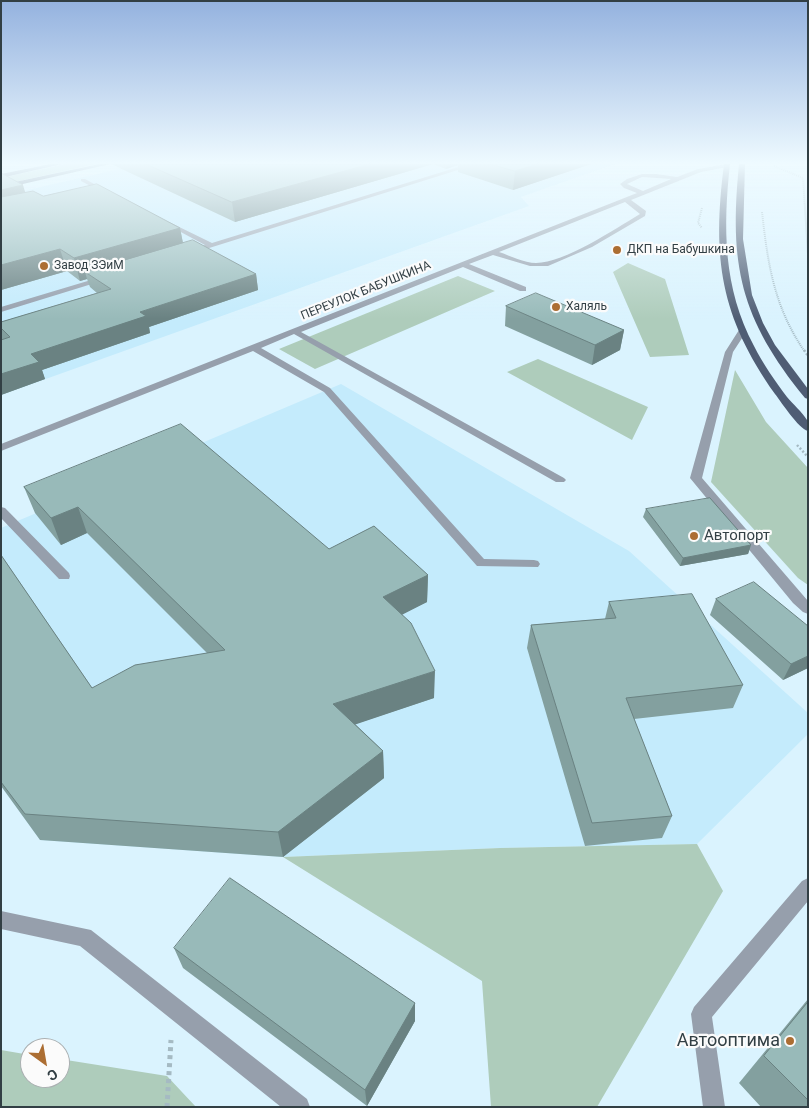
<!DOCTYPE html>
<meta charset="utf-8">
<style>
body{margin:0}
#map{position:relative;width:809px;height:1108px;overflow:hidden;background:#daf3fe;font-family:Roboto,sans-serif}
canvas{display:block}
.frame{position:absolute;inset:0;border:2px solid #323f44;pointer-events:none}
.north{position:absolute;left:20px;top:1038px;width:50px;height:50px;box-sizing:border-box;background:#fbfbfb;border:1px solid #abb0b2;border-radius:50%;rotate:148deg;font-size:14px;font-weight:700;line-height:20px;text-align:center;color:#323f44}
.north::after{content:'';display:block;margin:auto;width:18px;height:22px;background:#ac6e33;clip-path:polygon(50% 0,100% 100%,50% 72%,0 100%)}
</style>
<div id="map">
<canvas width="809" height="1108"></canvas>
<div class="frame"></div>
<div class="north">С</div>
</div>
<script>
const ctx = document.querySelector('canvas').getContext('2d');
ctx.lineJoin = 'round';
function fill(path, color) {
  ctx.fillStyle = color;
  ctx.fill(path, 'evenodd');
}
function stroke(path, color, width, dash) {
  ctx.strokeStyle = color;
  ctx.lineWidth = width;
  ctx.lineCap = dash ? 'butt' : 'round';
  ctx.setLineDash(dash || []);
  ctx.stroke(path);
}
function write(font, color, halo, rows, align = 'center') {
  ctx.font = font + ' Roboto,sans-serif';
  ctx.lineWidth = 4.5;
  ctx.setLineDash([]);
  ctx.textBaseline = 'middle';
  ctx.strokeStyle = halo;
  ctx.fillStyle = color;
  for (const [text, x, y, turn = 0] of rows) {
    ctx.save();
    ctx.translate(x, y);
    ctx.rotate((+turn || 0) * Math.PI / 180);
    ctx.textAlign = isNaN(turn) ? turn : align;
    if (halo) ctx.strokeText(text, 0, 0);
    ctx.fillText(text, 0, 0);
    ctx.restore();
  }
}
fill(new Path2D(`
 M141 164H615L521 197 529 206 1 395V196Z
 M341 384 629 551 808 713V734L697 844 500 848 283 857 40 840 1 786V528Z`), '#c4ebfc');
fill(new Path2D(`
 M65 164H96L1 185V178Z
 M628 263 665 279 689 355 650 357 613 272Z
 M458 276 495 291 315 369 279 349Z
 M538 359 648 407 632 440 507 372Z
 M735 370 766 422 808 468V585L798 578 711 482Z
 M697 844 723 891 597 1107H491L482 981 283 857 500 848Z
 M1 1050 30 1055V1078H60V1059L167 1076 196 1107H1Z`), '#aeccbb');
stroke(new Path2D(`
 M774 166 803 178 808 254
 M702 208 698 223 702 228
 M762 212C768 265 774 307 805 352`), '#a5bac3', 2, [1, 1]);
stroke(new Path2D(`
 M804 350 808 356
 M797 445 808 457`), '#a5bac3', 2.5, [2, 2]);
stroke(new Path2D(`
 M167 1107 171 1040`), '#a5bac3', 5, [4, 4]);
fill(new Path2D(`
 M468 164H477L190 254 186 252 187 250 205 245 164 223 169 222 212 243Z
 M726 164 728 167 701 172 631 200 646 211 645 216 592 247 548 266H530L493 255 469 264 526 287V291H520L463 267 301 332 564 478 566 480 564 482H556L294 334 261 348 330 388 484 559 534 560 538 561 540 564 538 567 477 566 324 392 253 351 1 451V444L637 193 624 188 620 184 627 179 642 174H656L677 177 698 169ZM642 177 671 179 643 191 627 184ZM625 202 640 214C615 229 564 263 536 263 524 263 511 256 499 252Z
 M81 179H85L107 191 102 192 81 181Z
 M101 277 108 279 1 312V307Z
 M742 329 746 332 733 352 702 478 808 601V614L803 612 793 603 690 478 725 352 739 330Z
 M1 507 5 508 69 573 70 576 69 579H59L1 518Z
 M808 878V901L712 1017 725 1107H703L691 1014 694 1007 802 881Z
 M1 911 91 930 307 1099 310 1107H281L80 946 1 929Z`), '#969fac');
fill(new Path2D(`
 M51 164H62L1 178V174Z
 M99 164H110L1 189V185Z
 M724 164H730C723 227 723 288 754 346 763 364 775 381 787 397 793 404 802 412 807 420 808 423 808 427 808 431 798 428 782 403 775 394 720 316 712 258 724 164Z
 M739 164H745L743 239 752 295 763 323 775 345 808 389V399L805 398C740 318 729 265 739 164Z`), '#4f5d74');
fill(new Path2D(`
 M111 164H591L513 190 458 172V165L446 169 433 164 235 222Z
 M1 173 25 192 180 228 183 243 256 274 258 290 149 327 150 333 42 370 45 379 1 395V322L97 293 90 287 87 279 80 281 67 271 1 290Z
 M506 306 624 330 620 350 592 365 505 326Z
 M24 487 329 549 428 575 427 602 402 614 434 698 355 724 383 751 384 778 283 857 40 840 1 786V555L92 688 207 653 87 533 61 545 35 513Z
 M646 509 751 545 748 554 680 566 643 517Z
 M716 599 808 626V668L783 680 710 615Z
 M609 602 743 685 733 708 634 719 672 816 662 838 585 846 527 648 531 625 605 619Z
 M174 948 415 1003V1021L367 1106 183 968Z
 M808 999V1107H761L739 1083Z`), '#83a09f');
fill(new Path2D(`
 M370 164H433L235 222 232 202Z
 M447 164H458V165L446 169Z
 M538 164H591L513 190 515 171Z
 M23 185 29 205 1 212V190Z
 M180 228 184 249 85 272 87 279 80 281 74 258Z
 M60 249 67 271 1 290V265Z
 M256 274 258 290 149 327 150 333 42 370 45 379 1 395V374L31 354 140 312Z
 M624 330 620 350 592 365 595 345Z
 M78 507 87 533 61 545 51 518Z
 M751 545 748 554 680 566 683 558Z
 M428 575 427 602 384 624 383 597Z
 M808 656V668L783 680 791 664Z
 M435 671 434 698 336 731 333 704Z
 M383 751 384 778 283 857 278 832Z
 M415 1003V1021L367 1106 365 1090Z`), '#6a8282');
const building = new Path2D(`
 M146 164H370L232 202Z
 M490 164H538L515 171Z
 M1 173 23 185 1 190Z
 M97 184 180 228 74 258 60 249 1 265V197L33 191 43 196Z
 M193 240 256 274 140 312 146 316 31 354 39 362 1 374V340L10 337 1 328V322L111 289 85 272Z
 M536 293 624 330 595 345 506 306Z
 M181 424 329 549 374 526 428 575 383 597 411 623 435 671 333 704 383 751 278 832 25 814 1 782V555L92 688 135 665 225 650 78 507 51 518 24 487Z
 M710 498 751 545 683 558 646 509Z
 M754 582 808 626V656L791 664 716 599Z
 M692 594 743 685 626 698 672 816 592 823 531 625 616 618 609 602Z
 M230 878 415 1003 365 1090 174 948Z
 M808 1002V1100L764 1056Z`);
fill(building, '#98bab9');
stroke(building, '#6a8282', 1);
const sky = ctx.createLinearGradient(0, 0, 0, 319);
sky.addColorStop(0, '#94b2df');
sky.addColorStop(0.51, '#eefaff');
sky.addColorStop(1, '#eefaff00');
ctx.fillStyle = sky;
ctx.fillRect(0, 0, 809, 319);
for (const [x, y, r, color] of [
 [617,250,5,"#ac6e33"],
 [44,266,5,"#ac6e33"],
 [556,307,5,"#ac6e33"],
 [694,536,5,"#ac6e33"],
 [790,1041,5,"#ac6e33"]
]) {
  const dot = new Path2D();
  dot.arc(x, y, r, 0, 2 * Math.PI);
  ctx.fillStyle = color;
  ctx.fill(dot);
  stroke(dot, '#fbfbfb', 2);
}
write('12px', '#323f44', '#fbfbfb', [
 ["ДКП на Бабушкина",627,250],
 ["Завод ЗЭиМ",54,266],
 ["Халяль",566,307]
], 'left');
write('12px', '#323f44', '#fbfbfb', [
 ["ПЕРЕУЛОК БАБУШКИНА",366,291,-22]
]);
write('15px', '#323f44', '#fbfbfb', [
 ["Автопорт",704,536]
], 'left');
write('18px', '#323f44', '#fbfbfb', [
 ["Автооптима",780,1041]
], 'right');
</script>
